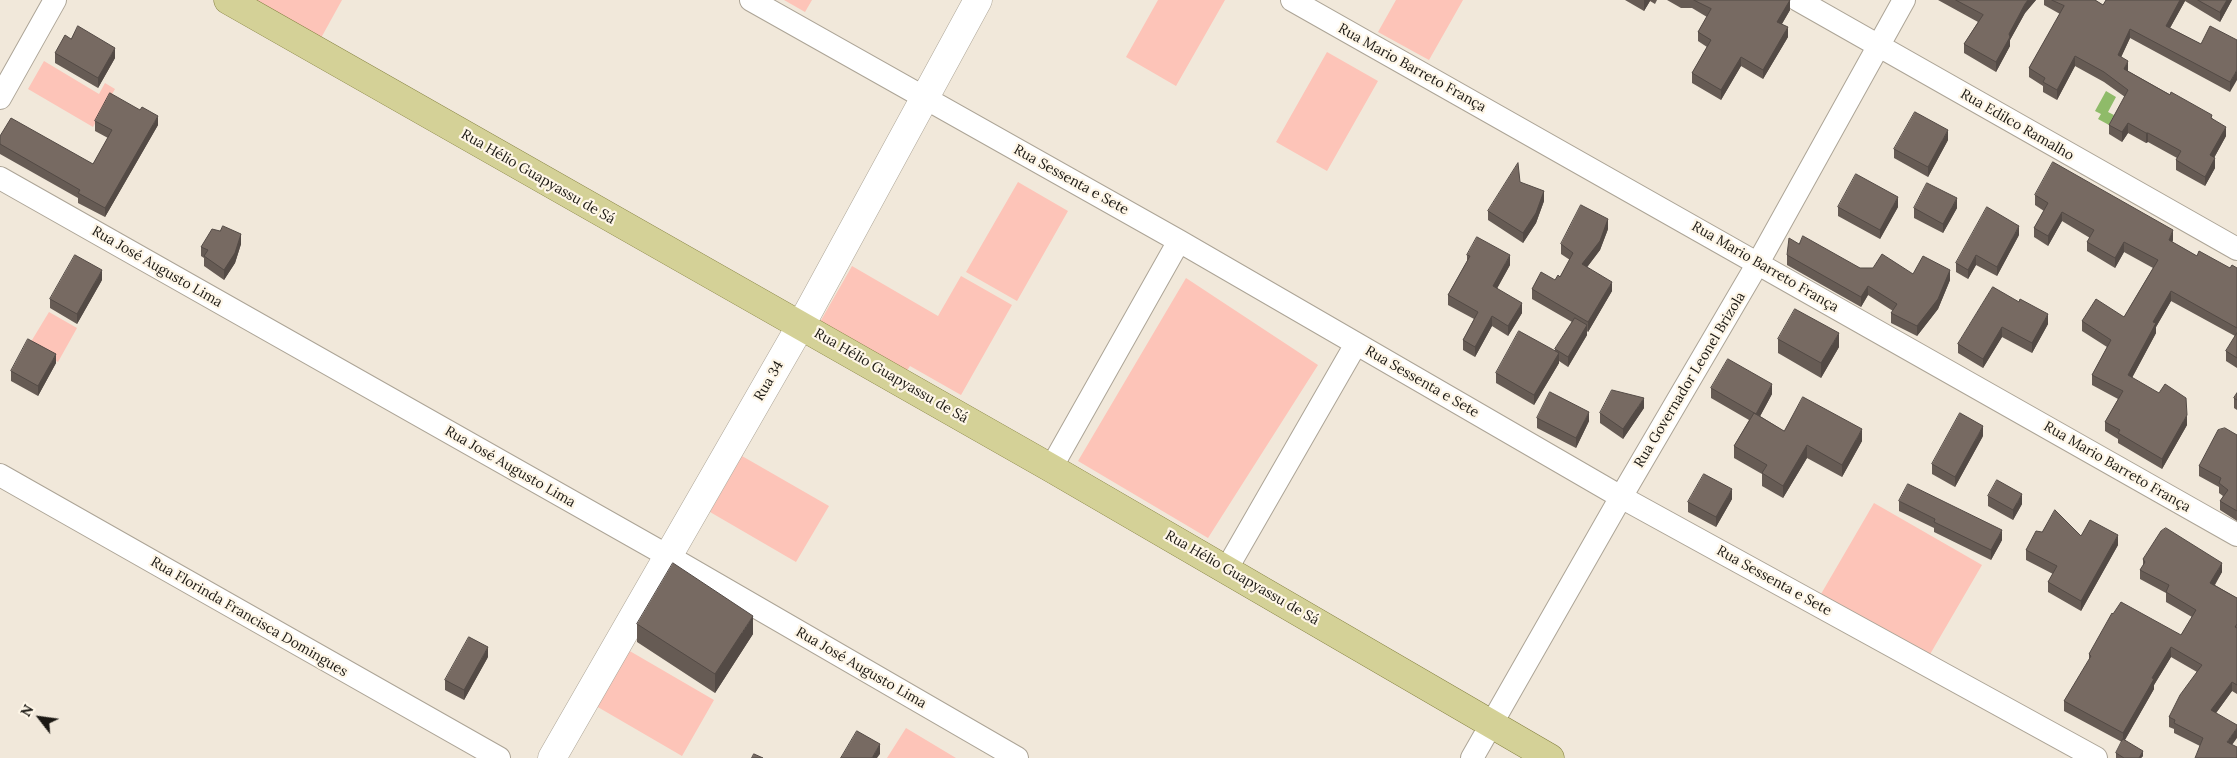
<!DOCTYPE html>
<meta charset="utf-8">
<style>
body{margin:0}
#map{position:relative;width:2237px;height:758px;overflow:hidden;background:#f1e8da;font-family:Lora,serif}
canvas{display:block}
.north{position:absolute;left:15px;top:693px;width:50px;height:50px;-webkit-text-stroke:4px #fef6e7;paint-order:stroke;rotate:300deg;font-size:14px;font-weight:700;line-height:20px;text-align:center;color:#1b1813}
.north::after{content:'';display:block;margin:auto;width:18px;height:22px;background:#1b1813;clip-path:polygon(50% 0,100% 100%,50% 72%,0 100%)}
</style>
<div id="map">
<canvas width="2237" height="758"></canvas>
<div class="north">N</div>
</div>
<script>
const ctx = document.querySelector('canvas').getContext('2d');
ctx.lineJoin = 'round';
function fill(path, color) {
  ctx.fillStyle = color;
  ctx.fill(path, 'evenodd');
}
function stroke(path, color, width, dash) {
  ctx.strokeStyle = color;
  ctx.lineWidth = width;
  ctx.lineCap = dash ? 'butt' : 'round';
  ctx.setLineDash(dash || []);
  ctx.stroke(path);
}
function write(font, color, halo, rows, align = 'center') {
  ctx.font = font + ' Lora,serif';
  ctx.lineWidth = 4.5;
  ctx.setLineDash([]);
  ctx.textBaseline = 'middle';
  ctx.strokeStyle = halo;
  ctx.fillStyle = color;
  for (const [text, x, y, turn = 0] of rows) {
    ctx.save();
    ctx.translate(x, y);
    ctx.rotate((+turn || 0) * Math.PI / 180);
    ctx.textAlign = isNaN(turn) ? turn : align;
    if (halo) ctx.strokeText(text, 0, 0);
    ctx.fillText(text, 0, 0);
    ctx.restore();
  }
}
fill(new Path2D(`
 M253 0H342L321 38Z
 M784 0H812L805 12Z
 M1158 0H1225L1176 86 1126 57Z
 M1396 0H1463L1429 60 1378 32Z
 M1327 52 1378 81 1327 171 1276 142Z
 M44 61 99 94 105 83 115 89 93 127 28 89Z
 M1018 182 1068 211 1017 301 966 272Z
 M852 266 938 316 961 276 1012 305 961 395 910 366 906 372 820 322Z
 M1186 278 1318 365 1208 538 1078 461Z
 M49 312 77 328 58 362 29 345Z
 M742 456 829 506 796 562 710 512Z
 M1874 503 1982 565 1929 656 1821 594Z
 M628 650 714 700 682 756 596 706Z
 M906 728 956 758H887Z`), '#fdc4b8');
fill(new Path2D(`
 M2106 91 2116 97 2108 112 2114 115 2109 125 2098 119 2101 114 2095 111Z`), '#8fbb69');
const street = new Path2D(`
 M751 0 1179 241 1621 497 2096 758
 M1292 0 2237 535
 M1798 0 2237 249
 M0 98 55 0
 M0 178 668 556 1017 758
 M1051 468 1179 241
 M0 475 499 758
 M1226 570 1356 344
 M1472 758 1621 497 1758 263 1904 0`);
const secondary = new Path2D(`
 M552 758 801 325 978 0`);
const primary = new Path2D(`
 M228 0 1051 468 1550 758`);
stroke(street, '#aca496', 24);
stroke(secondary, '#aca496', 29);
stroke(primary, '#807d3c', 29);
stroke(street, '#fff', 22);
stroke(secondary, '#fff', 28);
stroke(primary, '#d4d197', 28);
fill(new Path2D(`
 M1625 0H1657L1655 4 1650 1 1644 11Z
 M1667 0H1790V10L1782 24 1788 37 1763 79 1741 66 1721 100 1692 83V73L1707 47 1698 41V32L1707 17 1692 8H1681Z
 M1938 0H2036L2025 13 2010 40V46L1996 72 1964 53V44L1978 22Z
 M2044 0H2095L2103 5 2106 0H2232L2220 22 2185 1 2170 28 2201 44 2237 40 2230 92 2130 38 2121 57 2128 71 2212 118 2226 136 2214 158 2215 168 2205 186 2176 170V160L2177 158 2148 142 2146 143 2128 133 2122 142 2109 134V125L2125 97 2104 82 2075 66 2057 100 2043 92V86L2029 77V68L2060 14 2044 5Z
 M55 53 115 58 98 88 55 63Z
 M95 121 158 125 105 217 78 203V198L0 154V136L93 164 108 138 95 131Z
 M1948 140 1928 177 1894 158V149Z
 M2035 195 2173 240 2172 242 2197 256 2230 268H2237V368L2226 361V351L2235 336 2171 301 2156 327V333L2132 378 2187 425 2162 469 2118 443V439L2105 431V422L2118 399 2092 385V375L2107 347 2082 331V321L2124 317 2153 268 2124 252 2115 268 2087 251V242L2090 238 2062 221 2048 246 2034 237V228L2044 211 2035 205Z
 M1544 201 1536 223 1523 243 1488 220V211Z
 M1838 207H1898L1880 239 1838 216Z
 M1914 208H1957L1943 233 1914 218Z
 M1608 229 1600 250 1587 267 1612 291 1588 332 1587 331V335L1568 367 1559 361V363L1534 405 1496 383V373L1555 351V349L1572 322 1532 299V289L1555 280 1560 277 1570 260 1561 254V244Z
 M2019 235 1997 276 1976 265 1968 279 1956 272V263Z
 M241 244 235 263 224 280 204 266V258L201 256V247Z
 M1799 244 1860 268 1913 274 1950 280 1938 309 1917 336 1891 323V313L1893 311 1868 295 1861 307 1787 265V255Z
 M1467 255 1510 265 1497 288 1522 313 1508 336 1492 326 1475 357 1463 350V340L1474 319 1448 305V295L1467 261Z
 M102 280 77 324 50 308V299Z
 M1993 287 2048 324 2032 353 2002 337 1983 368 1958 353V344Z
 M1778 339 1839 347 1821 378 1778 353Z
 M56 363 38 396 11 381V371Z
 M1711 388 1772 394 1760 416 1784 431 1862 441 1842 477 1807 458 1783 498 1762 486V474L1734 458V446L1749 420 1711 398Z
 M2237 393V410L2234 408V398Z
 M1644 408 1623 439 1600 423V413Z
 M1537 418 1589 421 1576 448 1537 428Z
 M2237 435V521L2220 510V501L2223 496 2219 493V487L2199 476V466Z
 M1983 436 1955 487 1932 474V464Z
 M1988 496 2022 504 2013 520 1988 506Z
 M1732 499 1716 527 1688 512V502Z
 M1899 501 2002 540 1991 560 1934 532V528L1899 511Z
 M2042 532 2081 536 2118 545 2081 611 2048 592V582L2053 574 2026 560V550Z
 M2143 559 2222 572 2215 585 2237 598V694L2232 691 2216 713 2200 746 2174 733V729L2169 727V717L2197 672 2171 657 2154 685V689L2125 740 2143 756 2141 758H2116V753L2122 742 2064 711V701L2089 661V654L2181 635 2192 617 2166 602V593L2140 579V570L2143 566Z
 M637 624 753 634 715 693 637 642Z
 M488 657 464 700 445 690V680Z`), '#665b54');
fill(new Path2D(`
 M1644 0H1650V1L1644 11Z
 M1790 0V10L1777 32V22Z
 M2028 0H2036L2025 13 2010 40V46L1996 72V62L2009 34 2025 4Z
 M2180 0H2185V1L2166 35V26Z
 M2227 0H2232L2220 22V12Z
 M1788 27V37L1763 79V70Z
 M2130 29V38L2118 64V55Z
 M115 48V58L98 88V78Z
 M2075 56V66L2057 100V90Z
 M1741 57V66L1721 100V90Z
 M2128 61V71L2124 78V69Z
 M2237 70V80L2230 92V82Z
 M158 116V125L105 217V208Z
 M2128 123V133L2122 142V132Z
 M2226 127V136L2210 165V155Z
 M1948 130V140L1928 177V167Z
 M2146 133H2148V142L2146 143Z
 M2215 158V168L2205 186V177Z
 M1544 191V201L1536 223 1523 243V233Z
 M1898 197V207L1880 239V230Z
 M1957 198V208L1943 233V224Z
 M2062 212V221L2048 246V236Z
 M1608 219V229L1600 250 1582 274V264Z
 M2019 226V235L1997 276V267Z
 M2173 230V240L2169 250V240Z
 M241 234V244L235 263 224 280V270Z
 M2124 242V252L2115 268V258Z
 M1510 255V265L1493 296V286Z
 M1976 255V265L1968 279V270Z
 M102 270V280L77 324V314Z
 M1950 270V280L1938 309 1917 336V326Z
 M1612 282V291L1588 332V322Z
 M1868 286V295L1861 307V297Z
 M2171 291V301L2156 327V333L2128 385V375L2153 322Z
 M1522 303V313L1508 336V326Z
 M2048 314V324L2032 353V343Z
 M1492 316V326L1475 357V347Z
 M1587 325V335L1568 367V357Z
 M2002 327V337L1983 368V359Z
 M1839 333V347L1821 378V363Z
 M1559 353V363L1534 405V395Z
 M56 354V363L38 396V386Z
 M1772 384V394L1756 424V414Z
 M1644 398V408L1623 439V429Z
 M1589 412V421L1576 448V438Z
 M2187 415V425L2162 469V459Z
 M1983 426V436L1955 487V477Z
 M1862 429V441L1842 477V465Z
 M1807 445V458L1783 498V486Z
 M1732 489V499L1716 527V517Z
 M2022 494V504L2013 520V510Z
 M2002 530V540L1991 560V550Z
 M2118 535V545L2081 611V601Z
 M2222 563V572L2210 592V583Z
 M753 616V634L715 693V674Z
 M488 647V657L464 700V690Z
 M2171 647V657L2154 685V689L2123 743V733L2152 678Z
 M2232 682V691L2211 720V710Z
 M2237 728V738L2227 752V742Z
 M880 744V754L877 758H872Z
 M2143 751V756L2141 758H2139Z`), '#534a45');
const building = new Path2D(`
 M1694 0H1790L1777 22 1788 27 1763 70 1741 57 1721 90 1692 73 1711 40 1698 32 1711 9Z
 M1956 0H2028L2025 4 2009 34 2010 37 1996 62 1964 44 1983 15Z
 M2052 0H2095L2103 5 2106 0H2180L2166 26 2201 44 2210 26 2237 40V70L2230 82 2130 29 2118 55 2128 61 2124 69 2170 95 2171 92 2212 115 2211 118 2226 127 2210 155 2215 158 2205 177 2176 160 2181 151 2148 133H2146L2128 123 2122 132 2109 125 2128 90 2104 72 2075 56 2057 90 2043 82 2045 78 2029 68 2064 6Z
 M2198 0H2227L2220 12Z
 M78 26 115 48 98 78 55 53 65 35 71 39Z
 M110 93 140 110 142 107 158 116 105 208 78 193 80 190 0 144V136L11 118 93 164 112 130 95 121Z
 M1915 112 1948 130 1928 167 1894 149Z
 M2053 162 2173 230 2169 240 2197 256 2199 251 2230 268 2232 265 2237 268V328L2171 291 2153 322 2156 323 2128 375 2159 393 2165 384 2186 398 2187 415 2162 459 2118 433 2120 430 2105 422 2123 391 2092 375 2111 340 2082 321 2096 299 2124 317 2158 260 2124 242 2115 258 2087 242 2094 230 2062 212 2048 236 2034 228 2048 203 2035 195Z
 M1518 163 1520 182 1544 191 1536 213 1523 233 1488 211Z
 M1856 174 1898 197 1880 230 1838 207Z
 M1927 183 1957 198 1943 224 1914 208Z
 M1581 205 1608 219 1600 241 1582 264 1612 282 1588 322 1532 289 1541 272 1555 280 1558 275 1560 277 1573 253 1561 244Z
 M1987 207 2019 226 1997 267 1976 255 1968 270 1956 263Z
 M223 226 241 234 235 253 224 270 204 256 208 250 201 247 212 229 220 231Z
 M1803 236 1860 268H1873L1882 254 1913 274 1923 256 1950 270 1938 299 1917 326 1891 313 1897 304 1868 286 1861 297 1787 255 1789 238 1799 244Z
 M1477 237 1510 255 1493 286 1522 303 1508 326 1492 316 1475 347 1463 340 1478 312 1448 295 1470 256 1467 255Z
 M75 255 102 270 77 314 50 299Z
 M1993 287 2019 302 2020 299 2048 314 2032 343 2002 327 1983 359 1958 344Z
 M1795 309 1839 333 1821 363 1778 339Z
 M1575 318 1587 325 1568 357 1555 349Z
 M1519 331 1559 353 1534 395 1496 373Z
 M2237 333V358L2226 351Z
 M28 339 56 354 38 386 11 371Z
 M1728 359 1772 384 1756 414 1711 388Z
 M1612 390 1644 398 1623 429 1600 413Z
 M1550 392 1589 412 1576 438 1537 418Z
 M2237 393V400L2234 398Z
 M1803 397 1862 429 1842 465 1807 445 1783 486 1762 473 1767 465 1734 446 1754 413 1784 431Z
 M1960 413 1983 426 1955 477 1932 464Z
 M2225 428 2237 435V511L2220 501 2228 490 2219 483 2221 478 2199 466 2218 430Z
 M1704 474 1732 489 1716 517 1688 502Z
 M1997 480 2022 494 2013 510 1988 496Z
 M1908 484 2002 530 1991 550 1934 522 1935 519 1899 501Z
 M2055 510 2081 536 2090 520 2118 535 2081 601 2048 582 2057 566 2026 550 2036 531 2042 532Z
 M2166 528 2222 563 2210 583 2237 598V624L2235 627 2237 628V685L2232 682 2211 710 2237 725V728L2227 742 2237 747V758H2195L2203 738 2174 723 2175 720 2169 717 2180 695 2202 665 2171 647 2152 678 2154 679 2123 733 2064 701 2091 656 2089 654 2112 613 2113 614 2121 602 2181 635 2196 610 2166 592 2169 585 2140 570 2145 562 2143 559 2161 531Z
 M673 563 753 616 715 674 637 624Z
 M469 637 488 647 464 690 445 680Z
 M857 731 880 744 872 758H841Z
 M2123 739 2143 751 2139 758H2124L2116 753Z
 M754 754 763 758H752Z`);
fill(building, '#776a62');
stroke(building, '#534a45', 1);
write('14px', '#1b1813', '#fef6e7', [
 ["Rua Mario Barreto França",1412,68,29],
 ["Rua Edilco Ramalho",2017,125,30],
 ["Rua Hélio Guapyassu de Sá",538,177,30],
 ["Rua Sessenta e Sete",1071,180,29],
 ["Rua José Augusto Lima",157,267,30],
 ["Rua Mario Barreto França",1765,267,30],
 ["Rua Hélio Guapyassu de Sá",891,376,30],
 ["Rua Governador Leonel Brizola",1690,380,-59],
 ["Rua 34",769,381,-60],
 ["Rua Sessenta e Sete",1422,382,30],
 ["Rua José Augusto Lima",510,467,30],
 ["Rua Mario Barreto França",2117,467,30],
 ["Rua Hélio Guapyassu de Sá",1242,578,30],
 ["Rua Sessenta e Sete",1774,581,29],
 ["Rua Florinda Francisca Domingues",249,617,30],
 ["Rua José Augusto Lima",861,668,30]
]);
</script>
